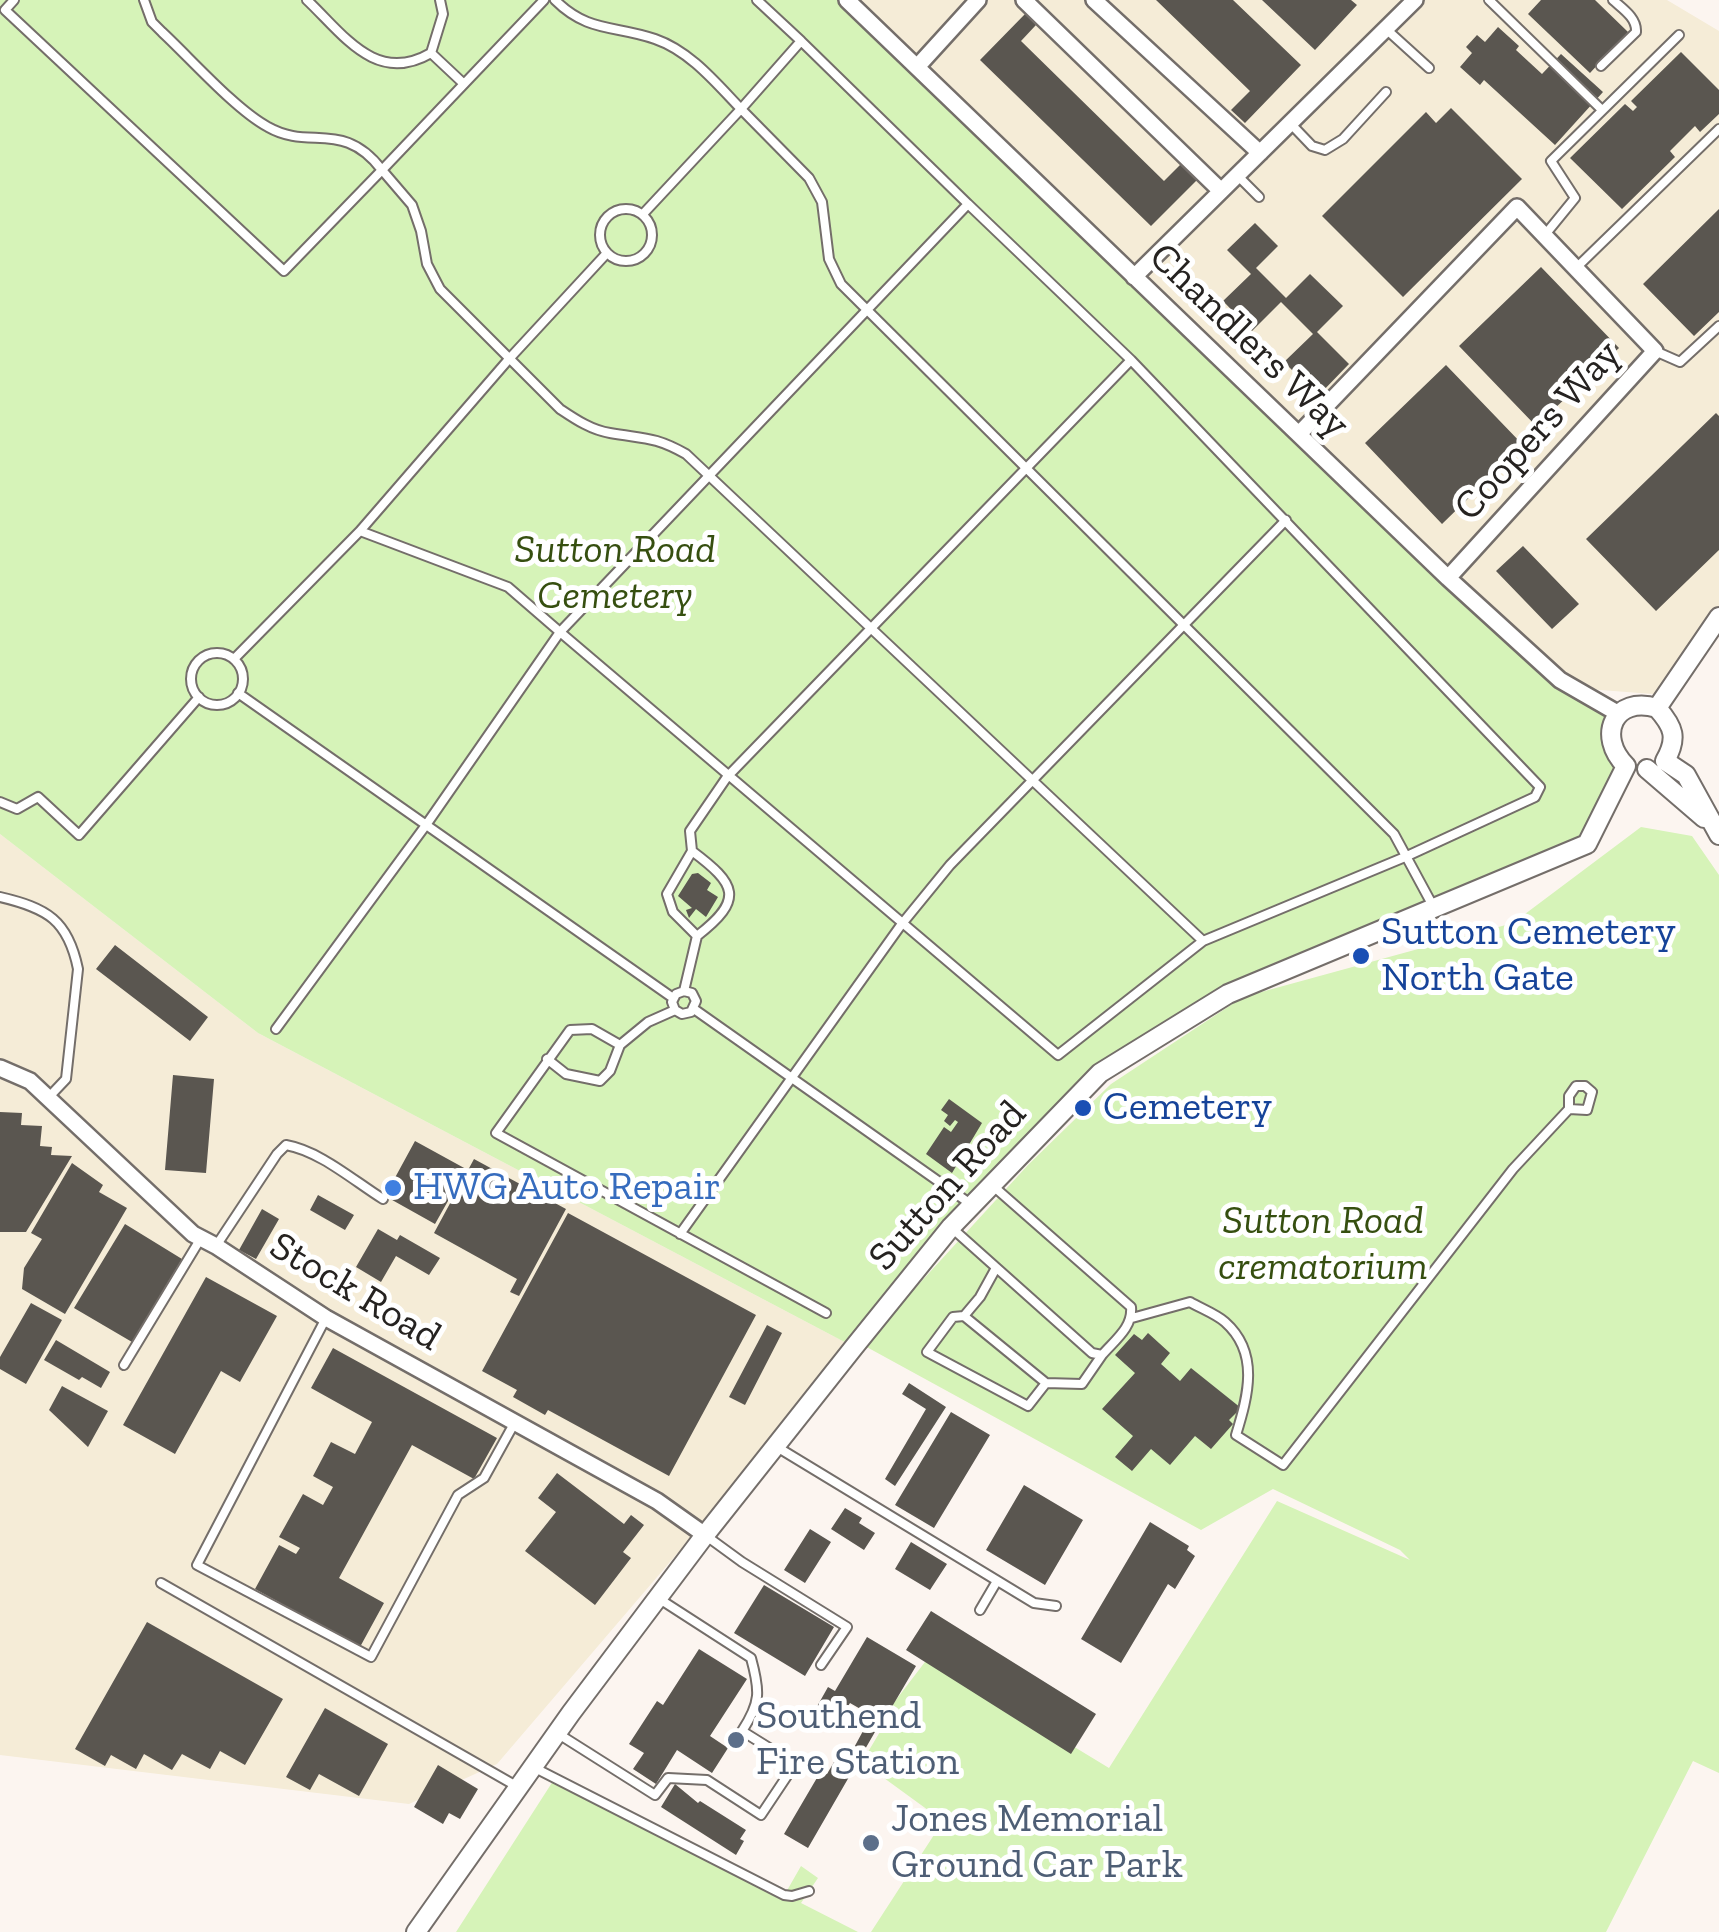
<!DOCTYPE html>
<style>
body{margin:0}
canvas{display:block;background:#fcf5f0}
</style>
<canvas width="1719" height="1932"></canvas>
<script>
const ctx = document.querySelector('canvas').getContext('2d');
ctx.lineJoin = 'round';
function fill(path, color) {
  ctx.fillStyle = color;
  ctx.fill(path, 'evenodd');
}
function stroke(path, color, width, dash) {
  ctx.strokeStyle = color;
  ctx.lineWidth = width;
  ctx.lineCap = dash ? 'butt' : 'round';
  ctx.setLineDash(dash || []);
  ctx.stroke(path);
}
function write(font, color, halo, rows, align = 'center') {
  ctx.font = font + ' "Zilla Slab",serif';
  ctx.lineWidth = 10;
  ctx.setLineDash([]);
  ctx.textBaseline = 'middle';
  ctx.strokeStyle = halo;
  ctx.fillStyle = color;
  for (const [text, x, y, turn = 0] of rows) {
    ctx.save();
    ctx.translate(x, y);
    ctx.rotate((+turn || 0) * Math.PI / 180);
    ctx.textAlign = isNaN(turn) ? turn : align;
    if (halo) ctx.strokeText(text, 0, 0);
    ctx.fillText(text, 0, 0);
    ctx.restore();
  }
}
fill(new Path2D(`
 M852 0H1667L1719 31V610L1666 695 1574 688Z
 M0 834 258 1033 854 1347 497 1764 409 1804 0 1755Z`), '#f5ecd7');
fill(new Path2D(`
 M0 0H847L1560 680 1619 714 1609 733 1626 766 1587 844 1228 994 1100 1073 854 1347 258 1033 0 834Z
 M1641 827 1692 836 1719 875V1773L1693 1761 1606 1932H871L943 1821 862 1762 890 1715 886 1713 928 1658 1109 1768 1277 1501 1410 1560 1400 1550 1273 1489 1201 1530 863 1345 1028 1165 1111 1084 1243 997 1513 923Z
 M555 1778 785 1894 801 1866 818 1878 801 1903 858 1932H456Z`), '#d6f3b8');
fill(new Path2D(`
 M1156 0H1233L1301 65 1245 123 1231 110 1250 91Z
 M1262 0H1351L1357 5 1315 50Z
 M1541 0H1595L1628 32 1590 73 1528 14Z
 M1025 14 1036 25 1021 41 1164 181 1182 163 1198 179 1151 226 980 60Z
 M1498 27 1519 46 1516 50 1542 74 1561 54 1603 92 1555 145 1484 80 1480 85 1460 67 1472 53 1466 47 1477 35 1485 42Z
 M1681 52 1719 90V114L1700 132 1695 126 1670 151 1675 157 1622 209 1570 158 1625 104 1633 111 1637 107 1631 101Z
 M1451 108 1522 179 1403 297 1322 216 1426 112 1436 123Z
 M1719 209V312L1694 336 1643 284Z
 M1255 223 1278 246 1256 268 1286 298 1310 274 1343 306 1317 332 1349 364 1318 396 1284 362 1313 334 1281 302 1252 331 1223 301 1251 274 1227 250Z
 M1541 267 1619 348 1536 426 1459 346Z
 M1446 365 1523 445 1442 524 1365 443Z
 M1716 413 1719 416V550L1656 611 1586 539Z
 M1523 546 1579 604 1552 629 1496 571Z
 M698 873 711 883 707 890 718 897 706 917 696 909 689 918 686 910 692 908 678 896 692 874Z
 M115 945 208 1017 190 1041 96 969Z
 M173 1075 214 1079 206 1173 165 1170Z
 M949 1099 982 1123 952 1173 926 1154 944 1127 951 1132 958 1122 955 1120 950 1126 944 1121 948 1115 941 1110Z
 M0 1112 22 1113 21 1125 42 1126 40 1146 52 1147 51 1155 72 1156 26 1232H0Z
 M415 1141 466 1169 435 1224 385 1196Z
 M474 1159 566 1209 519 1296 510 1292 517 1279 434 1233Z
 M72 1163 103 1185 99 1192 127 1208 65 1314 22 1289 24 1268 42 1239 31 1233Z
 M318 1195 354 1215 345 1230 310 1210Z
 M262 1209 279 1219 256 1259 239 1250Z
 M568 1213 756 1315 669 1476 548 1410 545 1415 513 1397 517 1390 482 1371Z
 M125 1224 182 1259 132 1342 74 1308Z
 M378 1229 397 1240 400 1235 440 1258 429 1275 396 1256 381 1282 356 1267Z
 M206 1277 277 1316 240 1382 221 1371 175 1454 123 1425Z
 M31 1303 62 1320 26 1384 0 1369V1357Z
 M767 1325 782 1333 745 1405 729 1397Z
 M1148 1333 1170 1353 1161 1364 1180 1381 1191 1368 1241 1408 1229 1420 1233 1424 1211 1449 1195 1436 1170 1465 1151 1449 1132 1471 1115 1457 1133 1436 1102 1409 1135 1373 1115 1355 1134 1334 1142 1340Z
 M56 1340 110 1372 101 1388 82 1377 79 1380 44 1360Z
 M333 1348 497 1438 474 1479 412 1445 339 1578 384 1603 360 1647 255 1589 279 1545 296 1554 300 1548 279 1537 303 1494 323 1505 333 1487 313 1476 331 1442 355 1454 372 1422 311 1388Z
 M909 1383 946 1407 895 1486 885 1479 926 1409 902 1394Z
 M62 1386 108 1411 88 1447 49 1410Z
 M951 1412 990 1435 934 1528 895 1505Z
 M557 1473 624 1524 631 1515 644 1525 623 1552 631 1558 595 1605 525 1551 556 1512 538 1498Z
 M1024 1485 1083 1520 1045 1585 986 1550Z
 M845 1508 862 1518 859 1523 875 1533 864 1550 831 1529Z
 M1150 1522 1189 1546 1187 1550 1195 1556 1175 1589 1168 1584 1121 1663 1081 1639Z
 M810 1529 831 1542 805 1583 784 1570Z
 M911 1542 947 1564 930 1590 895 1569Z
 M764 1585 834 1627 805 1676 734 1633Z
 M931 1611 1096 1714 1071 1754 906 1650Z
 M147 1622 283 1699 245 1765 220 1751 210 1769 182 1754 172 1770 144 1754 136 1769 111 1755 105 1766 75 1749Z
 M867 1637 916 1666 883 1722 850 1703 841 1718 826 1710 814 1731 806 1726 828 1687 835 1691Z
 M699 1649 747 1679 710 1736 728 1748 712 1773 677 1750 656 1784 633 1769 644 1753 629 1744 657 1701 663 1705Z
 M325 1708 388 1744 359 1796 319 1774 310 1790 286 1777Z
 M861 1715 879 1725 808 1848 784 1834 821 1771 827 1774 841 1750 850 1755 863 1731 855 1726Z
 M438 1765 478 1789 460 1819 449 1813 443 1824 414 1807Z
 M675 1784 698 1803 700 1801 746 1830 740 1839 744 1841 736 1855 661 1807Z`), '#5a5650');
const service = new Path2D(`
 M14 0 5 10 284 271 382 170C343 119 310 151 268 127 236 110 190 58 162 32L152 22 144 0
 M307 0C344 35 376 85 431 53L464 84
 M544 0 382 170 412 205 421 231 427 264 440 289 560 409C575 419 591 430 610 433 644 439 654 436 686 454L1203 941
 M555 0C588 33 615 25 655 39 690 51 716 83 741 109L643 214
 M757 0 801 41
 M1489 0 1601 109
 M1386 29 1429 68
 M431 53 443 14 440 0
 M1601 66 1636 32C1637 18 1623 9 1613 0
 M1290 123 1312 146 1325 150 1343 139 1386 92
 M1237 175 1259 197
 M968 204 1131 360 1540 787 1535 797 1405 857 1203 941 1058 1055 560 632Z
 M968 204 801 41 741 109 809 178 822 202 829 259 841 284 1394 834 1433 906
 M600 235a26 26 0 1 1 52 0a26 26 0 1 1-52 0Z
 M1544 236 1575 198 1551 161 1679 35
 M1575 269 1719 129
 M1655 351 1680 362 1719 326
 M360 531 509 359 607 253
 M191 679a26 26 0 1 1 52 0a26 26 0 1 1-52 0Z
 M234 659 360 531 508 587 560 632 426 825 276 1029
 M238 693 673 998
 M0 802 17 809 38 797 79 835 199 697
 M692 851C736 884 745 899 697 936
 M0 897C47 908 68 920 78 969L66 1079 48 1098
 M684 991 697 936 673 912 667 894 692 851 690 831 727 777 1131 360
 M694 1009 972 1205
 M675 1010 672 1002 676 994 684 991 692 993 696 1001 691 1012 682 1014 675 1010 648 1022 620 1045 592 1029 570 1030 496 1133 826 1313
 M547 1059 566 1074 600 1081 610 1071 620 1045
 M953 1229 1092 1353 1102 1355C1115 1340 1133 1327 1131 1307L992 1185
 M680 1234 901 925 950 865 1286 520
 M216 1246 277 1154 286 1145C320 1151 354 1181 383 1199
 M996 1268 980 1297 964 1316 1046 1383 1082 1384 1102 1355
 M964 1316 953 1317 927 1352 1028 1406 1046 1383
 M326 1318 197 1565 371 1657 458 1495 484 1478 515 1422
 M1132 1318 1190 1302C1200 1308 1216 1314 1225 1322 1260 1353 1248 1396 1236 1435L1283 1465 1513 1169 1569 1109V1096L1576 1086H1585L1592 1092 1587 1110 1569 1109
 M124 1365 201 1238
 M777 1447 1034 1603 1056 1606
 M705 1535 742 1562 847 1627 821 1665
 M161 1583 518 1787
 M980 1610 997 1581
 M557 1733 655 1795 668 1778 707 1780 761 1815 795 1764 742 1731C761 1702 760 1691 751 1658L658 1598
 M533 1767 784 1895 792 1896 809 1891`);
const minor = new Path2D(`
 M847 0 1448 578 1560 680 1619 714
 M1024 0 1221 191
 M1094 0 1260 153
 M917 67 978 0
 M1134 277 1415 0
 M1300 433 1517 207 1655 351 1448 578
 M0 1068 30 1081 193 1234 216 1246 326 1318 657 1501 705 1535`);
const tertiary = new Path2D(`
 M1657 708 1719 617
 M1665 761 1686 775 1719 835
 M1626 766C1596 736 1614 695 1657 708 1674 727 1678 738 1665 761
 M1647 769 1704 818
 M416 1932 571 1713 705 1535 854 1347 951 1227 1100 1073 1228 994 1587 844 1626 766`);
stroke(service, '#746e6a', 12);
stroke(minor, '#746e6a', 20);
stroke(tertiary, '#746e6a', 22);
stroke(service, '#fff', 8);
stroke(minor, '#fff', 15);
stroke(tertiary, '#fff', 18);
for (const [x, y, r, color] of [
 [1361,956,10,"#1a4fb4"],
 [1083,1108,10,"#1a4fb4"],
 [393,1188,10,"#3f7fe0"],
 [736,1740,10,"#5c6f8a"],
 [871,1843,10,"#5c6f8a"]
]) {
  const dot = new Path2D();
  dot.arc(x, y, r, 0, 2 * Math.PI);
  ctx.fillStyle = color;
  ctx.fill(dot);
  stroke(dot, '#fff', 4);
}
write('40px', '#252220', '#fff', [
 ["Chandlers Way",1249,341,44],
 ["Coopers Way",1538,431,-48],
 ["Sutton Road",948,1186,-48],
 ["Stock Road",355,1292,31]
]);
write('italic 40px', '#364f10', '#fff', [
 ["Sutton Road",615,551],
 ["Cemetery",615,597],
 ["Sutton Road",1323,1222],
 ["crematorium",1323,1268]
]);
write('40px', '#164399', '#fff', [
 ["Sutton Cemetery",1381,933],
 ["North Gate",1381,979],
 ["Cemetery",1103,1108]
], 'left');
write('40px', '#366cbe', '#fff', [
 ["HWG Auto Repair",413,1188]
], 'left');
write('40px', '#4e5e75', '#fff', [
 ["Southend",756,1717],
 ["Fire Station",756,1763],
 ["Jones Memorial",891,1820],
 ["Ground Car Park",891,1866]
], 'left');
</script>
